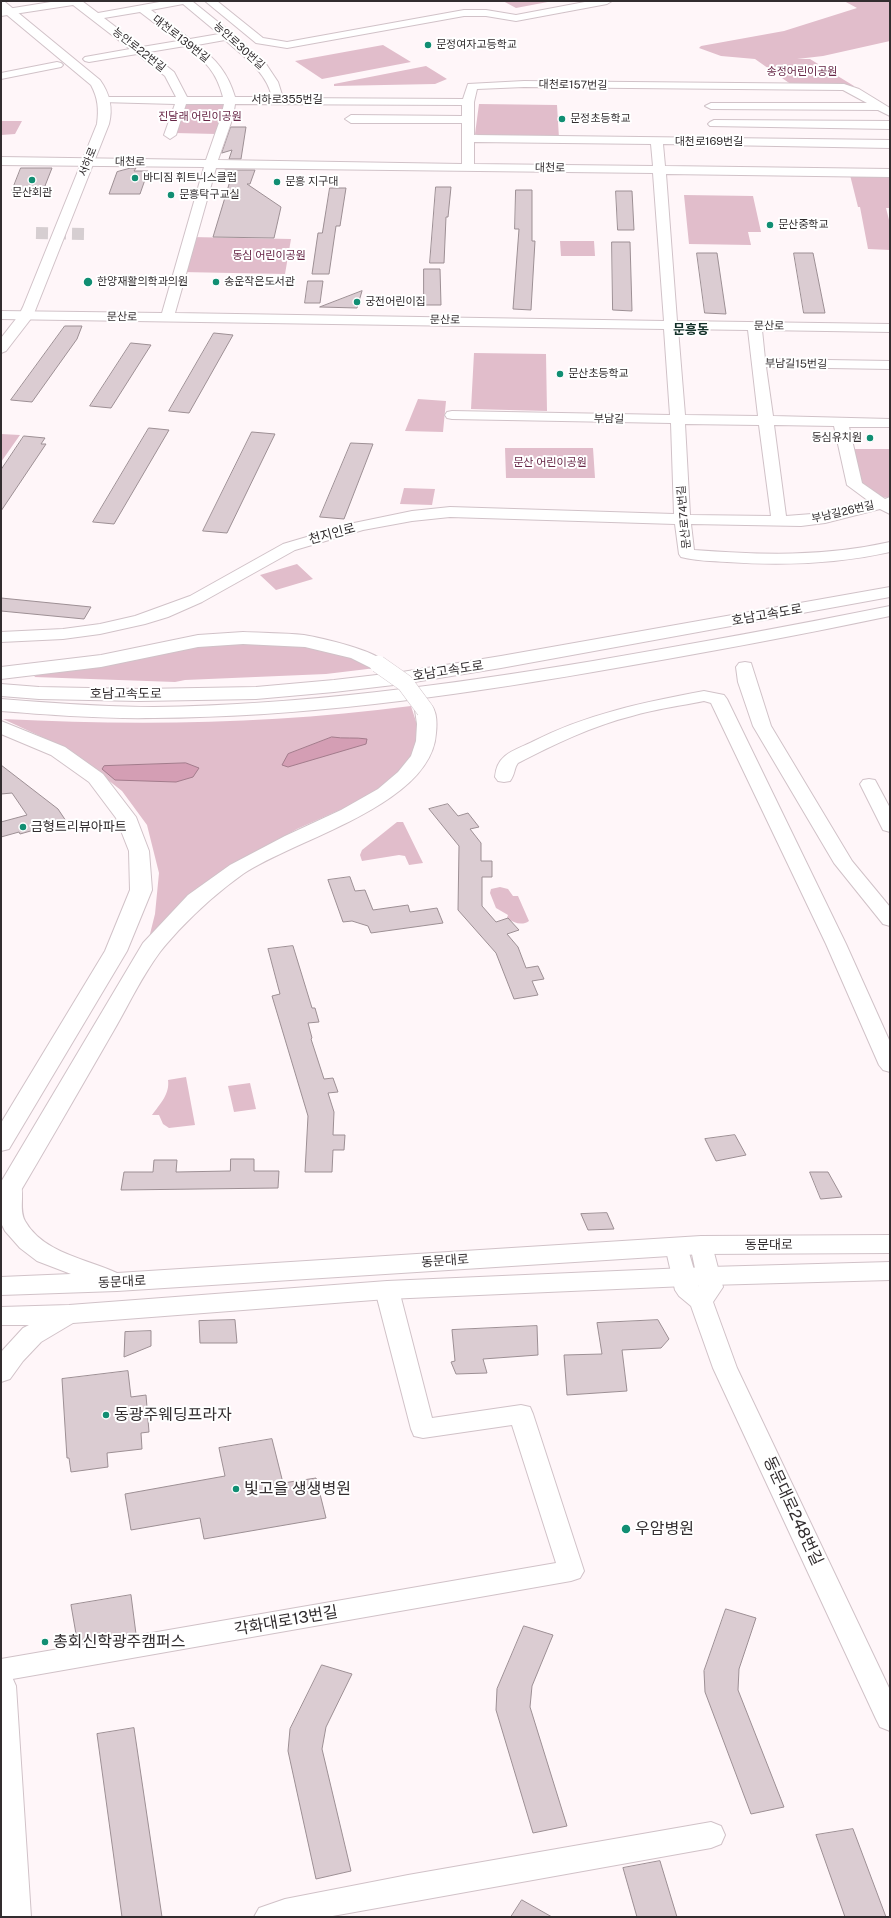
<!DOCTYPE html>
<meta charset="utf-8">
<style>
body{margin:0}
#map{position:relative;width:891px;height:1918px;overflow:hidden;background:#fff6f9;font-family:"Public Sans",sans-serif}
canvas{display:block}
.frame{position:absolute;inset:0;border:2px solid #322d2f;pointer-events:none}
</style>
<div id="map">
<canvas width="891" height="1918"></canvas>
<div class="frame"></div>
</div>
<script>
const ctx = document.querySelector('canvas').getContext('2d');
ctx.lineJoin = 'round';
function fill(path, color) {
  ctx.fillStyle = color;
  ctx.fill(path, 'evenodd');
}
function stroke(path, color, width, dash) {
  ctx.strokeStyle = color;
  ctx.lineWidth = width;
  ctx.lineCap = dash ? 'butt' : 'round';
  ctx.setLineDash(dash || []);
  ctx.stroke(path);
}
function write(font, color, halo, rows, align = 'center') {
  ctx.font = font + ' "Public Sans","Noto Sans KR",sans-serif';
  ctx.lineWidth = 4;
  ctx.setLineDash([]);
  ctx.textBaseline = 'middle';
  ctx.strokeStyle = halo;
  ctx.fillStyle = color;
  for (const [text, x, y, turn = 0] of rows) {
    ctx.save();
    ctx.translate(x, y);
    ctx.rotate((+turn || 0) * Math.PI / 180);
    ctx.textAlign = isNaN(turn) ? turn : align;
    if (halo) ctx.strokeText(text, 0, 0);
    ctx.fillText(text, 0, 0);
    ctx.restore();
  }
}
fill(new Path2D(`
 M503 1H553L516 8Z
 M844 1H890V41L823 56 797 59H810L854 86 792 85 755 59 721 56 699 48 701 46 784 31 857 8Z
 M383 45 411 62 322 79 295 61Z
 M426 66 447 79 435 84 334 86V84Z
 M225 103 216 134 175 133 183 104Z
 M479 104 557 105 559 138 481 136 475 134Z
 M1 121H22L15 134 1 135Z
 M850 175 890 176V208H886L890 224V250L868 249 860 207H858Z
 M684 195 753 196 761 232H748L751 245 689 244Z
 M191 237 291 239 285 274 181 272Z
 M560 241H594L595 256H561Z
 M474 353 546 354 547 411 471 409Z
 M418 399 446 401 443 432 405 431Z
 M1 434 20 435 1 462Z
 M505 448H593L595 478H506Z
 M851 449H890V498L879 497 860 485Z
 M404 488 435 489 432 505 400 504Z
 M297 564 313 579 276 590 260 575Z
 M305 641 384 667 326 674 185 680 175 682 34 677 38 674 160 648Z
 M411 706 419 731 417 758 396 779 362 800 297 829 225 871 149 938 155 914 159 873 147 825 122 791 70 750 3 719C139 726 275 724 411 706Z
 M397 822H403L423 863 409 865 405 856 399 855 362 861 360 855 362 850Z
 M500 887 508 889 513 896H518L529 921C522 926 514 923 507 918L508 915 496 908 490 893 491 889Z
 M186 1077 195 1125 169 1128 163 1124 159 1115H152C160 1104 170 1094 168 1080Z
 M250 1083 256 1109 234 1112 228 1086Z`), '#e1bdcb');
const water = new Path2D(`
 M332 737C344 739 355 737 367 739L366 744 288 767 282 765 288 754Z
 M186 763 199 768 193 777 176 782 115 780 102 769 104 766Z`);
fill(water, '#d49eb4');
stroke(water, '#a37c8c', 1);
const building = new Path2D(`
 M231 127H246L241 159H229L232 150 222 153Z
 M21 168H52L43 191H12Z
 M131 168H136L134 171H148L140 194H109L117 172Z
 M225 170H255L250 184H247L281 207 274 238 213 237 230 181 221 180Z
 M436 187H451L448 217H446L444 263H430Z
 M330 188H346L340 226H336L329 274H312L318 233H322Z
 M516 190H532V241H535L531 310 513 309 519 229H515Z
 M616 191H632L634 230H618Z
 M612 242H630L632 311 613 310Z
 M697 253H717L726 314 705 313Z
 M794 253H813L825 313H804Z
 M424 269H440L441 305H424Z
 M308 281H323L320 303H305Z
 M362 291 357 308 320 307Z
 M65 326H82L77 339 32 402 11 400Z
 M214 333 233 335 189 413 169 411Z
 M131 343 151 345 111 408 90 406Z
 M149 428 169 430 114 524 93 522Z
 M252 432 275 434 227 533 203 531Z
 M24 436 45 438 41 444H46L1 511V470Z
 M351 443 373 444 344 519 320 517Z
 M1 598 91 607 84 619 1 611Z
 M1 765 58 809 66 821 20 834 19 832 1 837V822L27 815 12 793 1 794Z
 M448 804 458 816 468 813 479 827 470 829 481 843V861H492V877H482V906L496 922 508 918 519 930 507 934 518 947 526 968 538 966 544 979 532 981 538 995 514 999 496 953 458 910 459 846 429 809Z
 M350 877 355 891 365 890 373 910 408 905 410 912 437 908 443 923 371 933 368 926 352 921 343 922 328 880Z
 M293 946 312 1008H315L319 1022 308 1023 312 1038 311 1039 324 1079 333 1078 338 1092 328 1093 334 1112 333 1135H345L344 1150H333L332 1172H305L308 1116 272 996 280 994 268 949Z
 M735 1135 746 1155 716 1161 705 1139Z
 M231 1159H254V1171H279L278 1188 121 1190 124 1172H153L154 1160H177L176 1172 230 1171Z
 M810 1172H828L842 1197 821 1199Z
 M607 1213 614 1229 588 1230 581 1214Z
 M235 1320 237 1343H200L199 1321Z
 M658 1320 669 1339 661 1348 622 1350 627 1391 567 1395 564 1355 602 1354 597 1323Z
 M537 1326 538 1355 483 1359 487 1373 456 1374 451 1362 455 1361 452 1330Z
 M151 1331V1346L124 1357 125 1332Z
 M128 1371 131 1397 146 1395 149 1432 141 1433 142 1449 107 1453 108 1467 71 1472 69 1458H67L62 1379Z
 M272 1439 283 1483 316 1478 326 1518 204 1539 200 1518 131 1530 125 1494 225 1476 219 1448Z
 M131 1595 136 1634 87 1643 76 1634 71 1605Z
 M726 1609 756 1618 739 1669 738 1690 784 1807 751 1814 705 1692 704 1671Z
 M524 1626 553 1635 532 1686 530 1707 567 1826 533 1833 496 1710 497 1689Z
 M322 1665 352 1674 326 1727 322 1749 351 1871 316 1879 288 1751 290 1729Z
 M134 1728 162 1917H122L97 1734Z
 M853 1829 886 1917H845L816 1835Z
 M660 1861 677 1917H637L623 1868Z
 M522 1900 552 1917H511Z`);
fill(building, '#dbccd2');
stroke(building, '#9d8f94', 1);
stroke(new Path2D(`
 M36 233 84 234`), '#d6ced1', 12, [12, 6]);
const minor = new Path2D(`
 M57 1H82L98 13 165 1H192L233 34 266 64 278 82 283 98 463 99 468 84 524 81 844 84 859 89 890 108V116L878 110 711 109 705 106 711 103H867L843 90 524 87 477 89 474 102V135L890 140V148L663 144 665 166 890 169V177L666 174 677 321 890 324V332L762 330 765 359 890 361V369L766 367 773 416 890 419V427H849L862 483 885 499 890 497V514L880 509 825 523 801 526 691 524 694 550C762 555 823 557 890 542V552C836 564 782 566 727 562 712 561 696 561 681 557L679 554 675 524 450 517 412 521 363 530 295 550 202 602 168 617 145 624 100 634 63 639 1 642V632L63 629 100 624 135 616 190 596 283 544 354 523 412 511 450 507 674 514 671 423 452 419 447 418 445 415 447 412 452 411 670 415 664 329 1 319V311L162 313 204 167 1 165V157L206 160 221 117 224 104H186L176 135 170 139 164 135 175 104 101 102 99 100 105 97H176L165 76 137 54 89 62 85 61 83 59 85 57 130 49 73 5 1 16V10ZM183 4 219 34 190 39 151 10ZM140 12 178 41 142 47 104 18ZM225 40C244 57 266 71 272 97H235C228 73 216 59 197 45ZM185 46C206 62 216 71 223 97H187L174 72 149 52ZM235 104 462 105V116L351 115 345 119 351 123H462V164L218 160 233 117ZM474 142 651 144 653 166 474 164ZM216 168 653 173 664 321 175 313ZM678 329 748 330 758 416 685 415ZM685 424 759 425 771 516 690 515ZM774 425 834 426 847 485 870 502 825 513 786 516Z
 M205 1H217L263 38 287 42 464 10H486L516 15 590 1H612L607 4 516 21 486 16H464L287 48 256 43Z
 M57 62 61 63 63 65 61 67 1 79V73Z
 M714 120 890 121V129L710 126 708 124 710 122Z
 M745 662 751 663 771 726 852 861 890 907V926L883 924 834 863 753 726 738 682 736 667 739 663Z
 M704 691 724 695 727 699 846 944 890 1042V1072L883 1070 879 1065 826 944 711 703 704 701C680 706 655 709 632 716 592 726 555 744 518 763 514 768 515 775 510 781L504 782 498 781 495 777C496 768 498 762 505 756 512 750 524 746 532 742 586 714 645 702 704 691Z
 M869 779 875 780 890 808V832L883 830 860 784 863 780Z
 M701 1237 709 1239 712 1245 723 1287 713 1302 737 1368 890 1690V1731L880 1727 876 1719 713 1368 691 1306 679 1296 675 1290 665 1246 668 1240 676 1238 684 1240 687 1246 699 1287 690 1245 693 1239Z
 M387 1282 395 1284 399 1290 432 1418 521 1405 530 1407 533 1414 584 1571 580 1578 571 1581 1 1681V1659L556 1563 512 1425 423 1438 414 1436 411 1429 375 1290 379 1284Z
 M711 1822 721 1826 725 1835 721 1844 711 1848 327 1917H254L259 1908 285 1899 408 1875Z`);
const major = new Path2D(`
 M1 1 5 2 100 80C110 94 113 108 109 124L33 316 6 351 1 353V338L19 315 23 307 97 124C99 109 98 98 91 85L1 10Z
 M10 1178 19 1180C26 1193 18 1208 25 1221 43 1253 87 1259 117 1273L701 1236 890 1235V1253L701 1254 117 1291 1 1295V1277L71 1274 37 1261 20 1248 5 1231 1 1223V1181Z
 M890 1262V1280L709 1285 387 1299 73 1323 41 1342 23 1361 10 1379 1 1382V1352L23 1328 29 1325H1V1307L69 1305 387 1281 709 1267Z
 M1 1673 12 1677 16 1686 31 1917H1Z`);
const highway = new Path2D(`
 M890 587V597L501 668 402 684 334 692 256 699 140 701 39 699 1 696V684L39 687 140 689 256 687 334 680 402 672 501 656Z
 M890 606V616C791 637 692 655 593 672 448 697 302 717 154 718 103 719 52 715 1 711V699C52 703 103 707 154 707 302 705 448 685 593 661 692 644 791 626 890 606Z
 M243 632C263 633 284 633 304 635 322 638 378 651 387 664L385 668 378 670 371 668 351 658 305 647 243 644 198 647 101 667 1 679V667L101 655 198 635Z
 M425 704 432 706C437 713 437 724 436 733 432 805 295 839 243 874 219 891 198 910 178 931 172 938 165 945 160 952 142 976 129 1004 114 1030 80 1089 45 1150 10 1209L1 1212V1182L143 943 188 895 230 865 285 836 341 810 378 789 398 772 411 756 416 741 417 724 415 710 418 706Z
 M1 721 65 747 103 774 136 817 149 851 152 890 127 951 9 1149 1 1151V1123L105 951 130 890 129 851 116 818 89 782 51 755 1 734Z`);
stroke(minor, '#d1c2c8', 2);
stroke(major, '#d1c2c8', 2);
stroke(highway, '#d1c2c8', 2);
fill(minor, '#fff');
fill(major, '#fff');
fill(highway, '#fff');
const highwayBridge = new Path2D(`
 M378 664 405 683 425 710`);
stroke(highwayBridge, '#d1c2c8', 18, []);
stroke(highwayBridge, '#fff', 17);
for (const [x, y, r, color] of [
 [428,45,4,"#118e73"],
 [562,119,4,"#118e73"],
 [135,178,4,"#118e73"],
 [32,180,4,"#118e73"],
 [277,182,4,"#118e73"],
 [171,195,4,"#118e73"],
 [770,225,4,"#118e73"],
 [88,282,5,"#118e73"],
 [216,282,4,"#118e73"],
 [357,302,4,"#118e73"],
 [560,374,4,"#118e73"],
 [870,438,4,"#118e73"],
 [23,827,4,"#118e73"],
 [106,1415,4,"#118e73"],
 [236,1489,4,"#118e73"],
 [626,1529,5,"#118e73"],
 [45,1642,4,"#118e73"]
]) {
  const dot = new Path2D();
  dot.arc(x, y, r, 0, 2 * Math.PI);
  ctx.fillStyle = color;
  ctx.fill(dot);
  stroke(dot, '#fff', 1.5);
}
write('11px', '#322d2f', '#fff', [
 ["대천로139번길",181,39,38],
 ["능안로30번길",239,46,42],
 ["능안로22번길",139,50,38],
 ["대천로157번길",573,85,1],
 ["서하로355번길",287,100],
 ["대천로169번길",709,142],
 ["서하로",88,162,-68],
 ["대천로",130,162,1],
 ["대천로",550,168,1],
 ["문산로",122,317,1],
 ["문산로",445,320,1],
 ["문산로",769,326,1],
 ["부남길15번길",796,364,1],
 ["부남길",609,419,1],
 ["부남길26번길",843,512,-13],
 ["문산로74번길",684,517,-95]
]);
write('11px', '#322d2f', '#fff', [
 ["문정여자고등학교",436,45],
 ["문정초등학교",570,119],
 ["바디짐 휘트니스클럽",143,178],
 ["문흥 지구대",285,182],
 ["문산회관",32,193,"center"],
 ["문흥탁구교실",179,195],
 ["문산중학교",778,225],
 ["한양재활의학과의원",97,282],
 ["송운작은도서관",224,282],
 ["궁전어린이집",365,302],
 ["문산초등학교",568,374],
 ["동심유치원",862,438,"right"]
], 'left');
write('11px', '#672646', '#fff', [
 ["송정어린이공원",802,72],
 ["진달래 어린이공원",200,117],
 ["동심 어린이공원",269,256],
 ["문산 어린이공원",550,463]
]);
write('bold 13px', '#123028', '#fff', [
 ["문흥동",691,330]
]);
write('13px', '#322d2f', '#fff', [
 ["천지인로",332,534,-15],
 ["호남고속도로",767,615,-10],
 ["호남고속도로",448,671,-9],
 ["호남고속도로",126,694],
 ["동문대로",769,1245],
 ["동문대로",445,1261,-4],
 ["동문대로",122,1282,-3]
]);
write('13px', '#322d2f', '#fff', [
 ["금형트리뷰아파트",31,827]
], 'left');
write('16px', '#322d2f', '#fff', [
 ["동광주웨딩프라자",114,1415],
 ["빛고을 생생병원",244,1489],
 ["우암병원",635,1529],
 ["총회신학광주캠퍼스",53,1642]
], 'left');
write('16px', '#322d2f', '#fff', [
 ["동문대로248번길",793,1511,65],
 ["각화대로13번길",286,1621,-10]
]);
</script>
